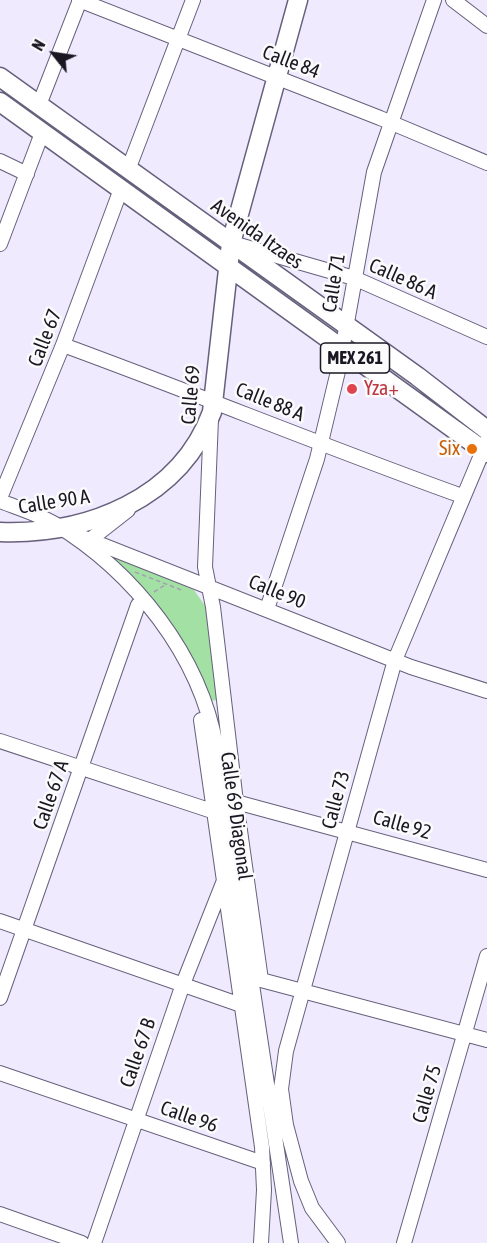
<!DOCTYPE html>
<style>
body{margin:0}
#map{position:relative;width:487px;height:1243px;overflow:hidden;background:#efeafe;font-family:"Asap Condensed",sans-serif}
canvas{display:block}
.north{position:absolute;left:24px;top:24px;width:60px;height:60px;-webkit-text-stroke:4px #fbfbfb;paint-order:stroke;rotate:300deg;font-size:16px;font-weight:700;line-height:24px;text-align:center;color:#1a1723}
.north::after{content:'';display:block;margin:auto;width:21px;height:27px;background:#1a1723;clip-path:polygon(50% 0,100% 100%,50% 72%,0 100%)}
</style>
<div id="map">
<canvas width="487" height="1243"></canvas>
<div class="north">N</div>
</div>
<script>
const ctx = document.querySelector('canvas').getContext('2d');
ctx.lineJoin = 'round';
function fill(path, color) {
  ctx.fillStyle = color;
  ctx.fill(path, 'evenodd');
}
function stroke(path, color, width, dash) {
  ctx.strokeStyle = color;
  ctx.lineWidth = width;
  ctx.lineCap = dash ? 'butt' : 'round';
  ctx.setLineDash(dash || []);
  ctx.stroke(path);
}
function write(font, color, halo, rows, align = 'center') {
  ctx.font = font + ' "Asap Condensed",sans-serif';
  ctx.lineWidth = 5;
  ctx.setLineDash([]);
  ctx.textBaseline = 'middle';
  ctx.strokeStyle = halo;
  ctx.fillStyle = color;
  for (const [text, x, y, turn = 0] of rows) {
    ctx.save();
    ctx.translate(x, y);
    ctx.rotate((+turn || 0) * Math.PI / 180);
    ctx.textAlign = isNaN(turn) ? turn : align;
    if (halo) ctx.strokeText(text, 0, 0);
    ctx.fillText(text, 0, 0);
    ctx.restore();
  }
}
fill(new Path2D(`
 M105 552 194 590 206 607 217 700 210 701Z`), '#a2e1a3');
const minor = new Path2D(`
 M79 0 380 118 487 163
 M453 0 487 26
 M39 105 80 0
 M0 161 27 174
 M128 170 193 0
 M0 244 42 133
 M239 245 354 278 487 337
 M63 345C197 394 328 448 462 496
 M211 419 205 567 213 607 236 802 261 980 487 1040
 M0 498 63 345 121 189
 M0 501C18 508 38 514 55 524 134 572 200 655 216 746L291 1243
 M77 535 411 667 487 691
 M91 539 128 510
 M267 609 317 459 339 367 374 172 434 0
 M201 720 262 1147 264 1190 261 1243
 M0 741 215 812
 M236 802 487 870
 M0 921 241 1005
 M0 998 138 605
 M0 1073 263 1163
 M0 1214 82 1243
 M94 1243 183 984 225 878
 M338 1243 312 1208 301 1181 286 1125 281 1089 286 1051 395 660 487 441
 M404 1243 487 956`);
const major = new Path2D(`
 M0 77 417 376 487 430
 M0 102 487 453
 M0 532C87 535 180 499 212 412L231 243 298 0`);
stroke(minor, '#67607c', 16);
stroke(major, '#67607c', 21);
stroke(new Path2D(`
 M135 572 184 591
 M154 592 165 585`), '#a49fb1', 1.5, [4.5, 3]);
stroke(minor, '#fff', 14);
stroke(major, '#fff', 18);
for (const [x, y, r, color] of [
 [352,389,6,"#e0444e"],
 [472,449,6,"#e8710a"]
]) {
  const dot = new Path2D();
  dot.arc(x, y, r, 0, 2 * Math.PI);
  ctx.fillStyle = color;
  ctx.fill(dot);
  stroke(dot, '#fbfbfb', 2);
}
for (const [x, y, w] of [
 [355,358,69]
]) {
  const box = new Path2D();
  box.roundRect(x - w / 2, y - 15, w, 30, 4.5);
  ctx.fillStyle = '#fbfbfb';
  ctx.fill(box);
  stroke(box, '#1a1723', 1.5);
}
write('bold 18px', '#1a1723', null, [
 ["MEX 261",355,358]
]);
write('20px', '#1a1723', '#fbfbfb', [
 ["Calle 84",291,62,21],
 ["Avenida Itzaes",257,234,35],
 ["Calle 86 A",403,279,24],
 ["Calle 71",334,283,-81],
 ["Calle 67",45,338,-69],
 ["Calle 69",191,395,-85],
 ["Calle 88 A",270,402,22],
 ["Calle 90 A",54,502,-9],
 ["Calle 90",277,592,22],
 ["Calle 67 A",51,795,-71],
 ["Calle 73",336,800,-75],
 ["Calle 69 Diagonal",236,816,82],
 ["Calle 92",402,825,16],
 ["Calle 67 B",138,1053,-71],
 ["Calle 75",427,1094,-74],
 ["Calle 96",189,1117,19]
]);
write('20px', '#be3a42', '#fbfbfb', [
 ["Yza+",364,389]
], 'left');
write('20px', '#c56008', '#fbfbfb', [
 ["Six",460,449]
], 'right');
</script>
